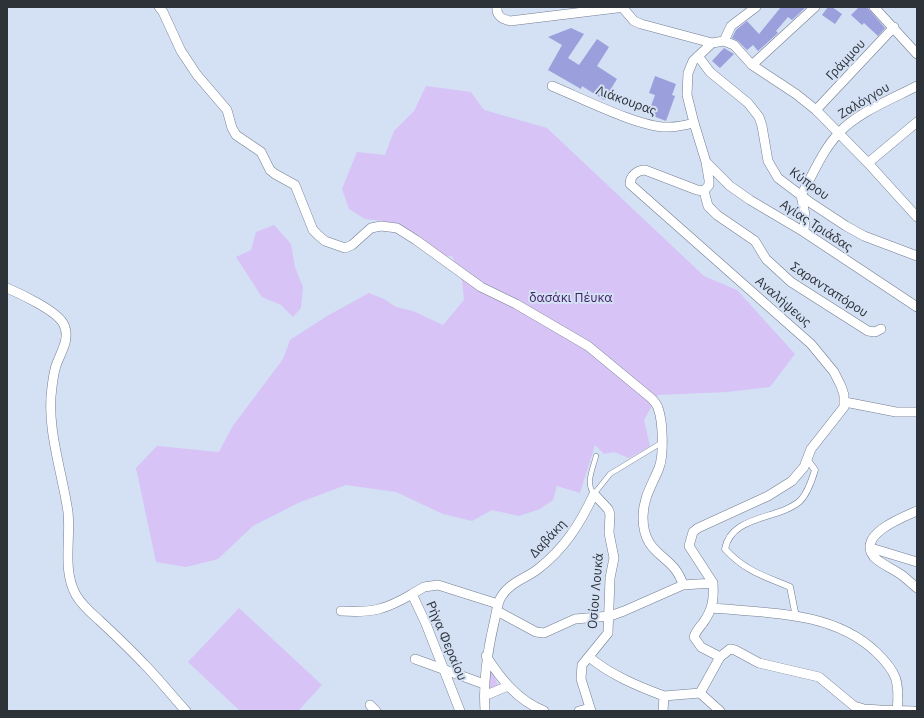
<!DOCTYPE html>
<meta charset="utf-8">
<style>
body{margin:0}
#map{position:relative;width:924px;height:718px;overflow:hidden;background:#d4e0f4;font-family:"IBM Plex Sans",sans-serif}
canvas{display:block}
.frame{position:absolute;inset:0;border:8px solid #2d3239;pointer-events:none}
</style>
<div id="map">
<canvas width="924" height="718"></canvas>
<div class="frame"></div>
</div>
<script>
const ctx = document.querySelector('canvas').getContext('2d');
ctx.lineJoin = 'round';
function fill(path, color) {
  ctx.fillStyle = color;
  ctx.fill(path, 'evenodd');
}
function stroke(path, color, width, dash) {
  ctx.strokeStyle = color;
  ctx.lineWidth = width;
  ctx.lineCap = dash ? 'butt' : 'round';
  ctx.setLineDash(dash || []);
  ctx.stroke(path);
}
function write(font, color, halo, rows, align = 'center') {
  ctx.font = font + ' "IBM Plex Sans",sans-serif';
  ctx.lineWidth = 4;
  ctx.setLineDash([]);
  ctx.textBaseline = 'middle';
  ctx.strokeStyle = halo;
  ctx.fillStyle = color;
  for (const [text, x, y, turn = 0] of rows) {
    ctx.save();
    ctx.translate(x, y);
    ctx.rotate((+turn || 0) * Math.PI / 180);
    ctx.textAlign = isNaN(turn) ? turn : align;
    if (halo) ctx.strokeText(text, 0, 0);
    ctx.fillText(text, 0, 0);
    ctx.restore();
  }
}
fill(new Path2D(`
 M426 86 471 92 484 110 547 128 704 276 737 290 795 354 770 387 727 392 658 395 644 420 650 446 629 458 614 452 604 454 595 445 580 493 557 486 553 500 540 509 519 516 492 510 472 521 443 514 396 492 346 485 298 503 253 526 218 559 186 567 156 562 136 468 157 446 219 452 232 427 283 359 290 340 327 316 369 293 384 299 396 307 413 311 443 325 464 300 462 281 452 256 434 257 412 243 383 221 365 219 349 209 342 189 357 152 385 155 394 131 414 111Z
 M274 225 291 244 295 267 303 287 301 308 293 317 281 305 262 297 236 257 251 250 256 232Z
 M239 608 322 685 298 711H240L188 662Z
 M489 663 499 688 486 691Z`), '#d7c3f6');
fill(new Path2D(`
 M781 7H806L792 20 788 17 776 31 778 33 758 51 753 45 747 50 738 41 732 38 736 30 747 21 759 34Z
 M828 7H832L842 14 835 24 822 15Z
 M859 7H867L885 28 878 36 864 23 862 25 851 15Z
 M571 28 584 34 568 58 579 65 597 39 609 47 597 66 617 79 604 100 582 86 581 89 548 70 562 45 548 37Z
 M724 48 734 54 720 68 712 61Z
 M655 76 676 84 672 95 675 96 666 121 648 114 655 95 649 93Z`), '#9b9fdc');
const service = new Path2D(`
 M596 456C593 469 585 483 594 494L610 474 661 443`);
const pedestrian = new Path2D(`
 M796 617 790 587C764 576 745 571 725 549 731 515 778 520 800 501 808 493 812 480 815 470L807 459`);
const minor = new Path2D(`
 M159 7 163 12 181 51 197 75 227 110 232 128 236 135 261 152 270 170 275 174 295 185 313 230 318 235 325 241 345 248 352 245 371 228 381 226 397 228 416 240 481 287 516 304 588 346 651 398C654 401 657 404 658 408 663 421 664 455 659 468 652 485 643 498 643 517 643 558 674 553 683 585
 M497 7C496 16 502 19 510 21L625 7
 M622 7 634 21 641 24 712 43
 M874 7 917 54
 M724 41 731 26 756 7
 M698 56 710 72 748 103 759 117 762 126 768 161 778 178 811 203 846 226 864 236 917 256
 M752 65 815 7
 M552 86C579 97 642 129 669 127 677 127 686 125 694 123
 M816 110 894 27
 M706 162 730 186 750 200 804 232 917 307
 M868 163 917 122
 M704 191 708 206 717 215 755 241 766 259 791 282 868 331 875 332 881 329
 M804 232 805 215 801 195C813 175 822 151 838 134 856 113 892 99 917 86
 M7 288C21 294 55 310 63 323 71 337 62 350 57 363 54 370 53 379 52 387 46 428 62 471 68 512 71 539 62 570 76 595 81 604 91 613 99 620 114 634 130 649 144 664 159 679 172 696 186 711
 M845 402 896 412H917
 M917 511C903 517 856 535 874 557 882 565 894 569 903 576 908 580 912 584 917 588
 M871 548 917 562
 M713 583C714 599 713 609 703 623 699 628 696 631 694 637L701 647 720 657
 M712 608C768 613 833 611 876 652 897 672 900 682 897 711
 M341 611C372 613 385 610 412 594
 M497 611 536 632 544 633 575 619 610 616 624 611 683 585 713 583 689 546 693 532 698 528 768 496 792 481 804 467 811 449 844 407V395L841 386 834 372 811 344 630 184C630 176 637 170 645 170L697 190 704 191 709 185V180L706 162 694 123 687 95 688 73 693 61 712 43 724 41 734 45 752 65 796 94 816 110 868 163 917 217
 M486 656C501 679 517 700 544 711
 M589 657C611 675 637 686 664 696
 M415 659 484 684
 M700 693 720 711
 M484 696 508 686
 M370 705 376 711
 M460 711 426 624 412 594 424 587 438 585 498 604
 M485 711C483 680 487 653 494 623 496 615 497 604 501 597 510 582 525 579 538 569 564 549 580 524 594 494L608 509 610 514 609 533 614 558 610 578 608 633 582 665 581 679 591 711
 M579 711 590 708
 M663 711 664 696 700 693 720 657 730 649 735 650 759 663 819 677 854 706 864 709 880 710 914 711`);
stroke(service, '#727d8f', 5.5);
stroke(pedestrian, '#727d8f', 7);
stroke(minor, '#727d8f', 10);
stroke(service, '#fff', 4.5);
stroke(pedestrian, '#fff', 6);
stroke(minor, '#fff', 9);
write('13px', '#2d3239', '#d4e0f4', [
 ["Γράμμου",846,60,-47],
 ["Λιάκουρας",626,101,20],
 ["Ζαλόγγου",864,101,-31],
 ["Κύπρου",809,184,36],
 ["Αγίας Τριάδας",816,226,33],
 ["Σαρανταπόρου",829,290,33],
 ["Αναλήψεως",783,302,41],
 ["Δαβάκη",548,539,-47],
 ["Οσίου Λουκά",596,591,-85],
 ["Ρήγα Φεραίου",446,641,67]
]);
write('13px', '#401e64', '#d4e0f4', [
 ["δασάκι Πέυκα",571,298]
]);
</script>
